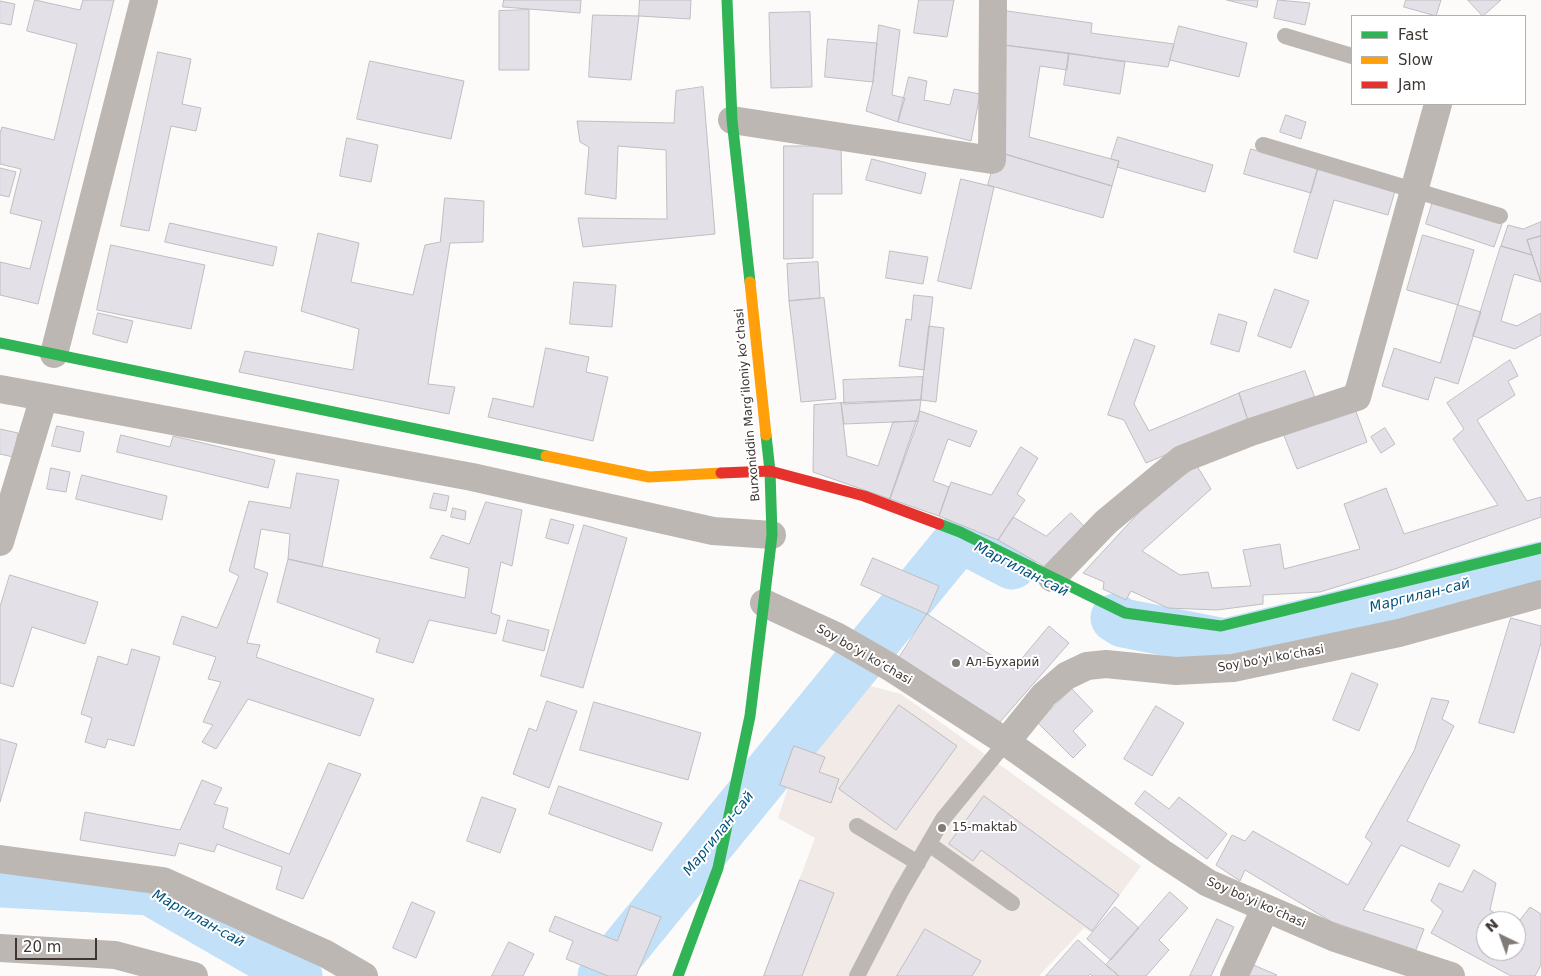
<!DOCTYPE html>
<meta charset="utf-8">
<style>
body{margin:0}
#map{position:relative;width:1541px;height:976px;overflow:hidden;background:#fdfbf9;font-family:"DejaVu Sans",sans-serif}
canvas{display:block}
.legend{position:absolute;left:1351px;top:15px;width:175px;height:90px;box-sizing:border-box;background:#fff;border:1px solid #b1afad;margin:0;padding:6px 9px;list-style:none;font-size:15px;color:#3d3633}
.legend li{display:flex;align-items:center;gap:10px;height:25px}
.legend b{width:25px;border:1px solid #b1afad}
.north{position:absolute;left:1476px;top:911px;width:50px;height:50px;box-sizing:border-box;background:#fff;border:1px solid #b1afad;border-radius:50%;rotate:318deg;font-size:14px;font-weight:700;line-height:20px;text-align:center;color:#3d3633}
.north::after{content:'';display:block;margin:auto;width:18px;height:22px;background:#807b78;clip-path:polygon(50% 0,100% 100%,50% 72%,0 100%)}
.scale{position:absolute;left:15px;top:938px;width:82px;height:22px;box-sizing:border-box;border:2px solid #3d3633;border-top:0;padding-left:6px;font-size:15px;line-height:18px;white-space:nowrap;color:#3d3633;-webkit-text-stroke:4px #fff;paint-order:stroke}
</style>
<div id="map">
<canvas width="1541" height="976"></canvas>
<ul class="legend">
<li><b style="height:6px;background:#30b455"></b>Fast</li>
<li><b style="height:6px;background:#ff9f0a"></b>Slow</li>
<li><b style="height:6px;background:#e5322d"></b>Jam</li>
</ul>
<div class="north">N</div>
<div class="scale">20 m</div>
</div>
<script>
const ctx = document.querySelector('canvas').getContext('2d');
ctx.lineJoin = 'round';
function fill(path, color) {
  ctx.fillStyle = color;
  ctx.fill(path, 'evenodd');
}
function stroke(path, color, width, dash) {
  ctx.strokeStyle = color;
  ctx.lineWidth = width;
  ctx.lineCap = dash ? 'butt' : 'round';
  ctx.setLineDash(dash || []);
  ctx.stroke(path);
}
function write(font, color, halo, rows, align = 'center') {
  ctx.font = font + ' "DejaVu Sans",sans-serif';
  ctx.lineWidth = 4;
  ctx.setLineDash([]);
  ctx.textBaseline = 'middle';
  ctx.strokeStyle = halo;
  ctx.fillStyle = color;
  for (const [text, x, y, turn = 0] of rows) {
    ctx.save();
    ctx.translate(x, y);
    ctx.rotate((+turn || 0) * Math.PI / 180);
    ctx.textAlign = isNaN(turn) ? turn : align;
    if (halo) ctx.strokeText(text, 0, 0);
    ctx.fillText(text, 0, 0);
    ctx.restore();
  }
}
fill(new Path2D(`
 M825 674 901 694 1141 866 1092 933 1084 928 1039 976H763L815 838 778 818Z`), '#f1eae7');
stroke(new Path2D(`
 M1115 618 1123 623 1225 643 1541 566
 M0 883 150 891 298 976
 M602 976 960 538 1012 565`), '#c2e0f7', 49);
const building = new Path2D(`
 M35 0 80 10 83 0H114L38 304 0 295V262L30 269 42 221 10 213 21 169 0 164V133L2 127 54 140 77 44 27 31Z
 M504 0H581L580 13 503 7Z
 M640 0H691L690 19 639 16Z
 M919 0H954L947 37 914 33Z
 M1227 0H1258L1257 7Z
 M1278 0 1310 3 1305 25 1274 18Z
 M1406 0H1441L1436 16 1404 7Z
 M1468 0H1501L1483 16Z
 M0 1 15 4 11 25 0 23Z
 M529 10V70H499V11Z
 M1000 10 1092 23 1091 33 1174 44 1168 67 996 44Z
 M810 12 812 87 771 88 769 13Z
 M593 15 639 16 631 80 589 77Z
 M879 25 900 30 892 95 905 98 898 122 866 111 873 82Z
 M1179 26 1247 43 1239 77 1170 60Z
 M828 39 877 43 873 82 825 77Z
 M1004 45 1069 53 1067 70 1040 66 1029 137 1119 161 1112 186 998 152Z
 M158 52 191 59 182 104 201 108 196 131 171 126 149 231 121 226Z
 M1069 53 1125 62 1120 94 1064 85Z
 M370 61 464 81 451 139 357 119Z
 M909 77 927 81 924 100 950 105 954 89 980 94 971 141 898 122Z
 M703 87 715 234 583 247 578 218 667 219 666 150 618 146 616 199 585 194 589 147 580 142 577 121 674 123 676 91Z
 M1286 115 1306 122 1301 139 1280 132Z
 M1118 137 1213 165 1205 192 1117 167 1119 161 1111 159Z
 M347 138 378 145 371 182 340 176Z
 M784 146H841L842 194H813V258L784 259Z
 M1251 149 1318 168 1311 193 1244 174Z
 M998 152 1112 186 1103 218 988 185Z
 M872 159 926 173 921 194 866 180Z
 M0 168 16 172 9 197 0 195Z
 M1318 168 1395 191 1388 215 1334 200 1317 259 1294 252Z
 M961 179 994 187 971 289 938 281Z
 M445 198 484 201 483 242 450 243 428 384 455 387 449 414 239 372 245 351 353 370 359 329 301 311 318 233 359 243 351 282 413 295 425 245 440 242Z
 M1433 201 1502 224 1494 247 1426 224Z
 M1541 222V236L1527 240 1532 255 1501 246 1508 225 1523 229Z
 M170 223 277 247 273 266 165 242Z
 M1423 235 1474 250 1458 305 1407 290Z
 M1541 236V282L1527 240Z
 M111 245 205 265 191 329 97 310Z
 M1501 246 1532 255 1541 282 1514 274 1501 321 1517 326 1541 313V335L1515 349 1473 336Z
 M890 251 928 257 923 284 886 278Z
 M818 262 820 298 789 301 787 264Z
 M574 282 616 285 612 327 570 324Z
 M1275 289 1309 301 1291 348 1258 336Z
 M914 295 933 297 924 370 899 366 906 319 911 320Z
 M824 298 836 399 801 402 789 301Z
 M1458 305 1481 312 1458 384 1435 377 1428 400 1382 386 1394 348 1440 363Z
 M98 313 133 321 127 343 93 334Z
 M1219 314 1247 322 1239 352 1211 344Z
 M929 326 944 328 936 402 921 400Z
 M1135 339 1155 346 1134 404 1149 431 1239 393 1248 421 1146 463 1124 420 1108 415Z
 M546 348 589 357 586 372 608 377 593 441 488 417 493 398 533 407Z
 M1510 360 1518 376 1508 381 1515 395 1477 420 1527 501 1541 497V517L1395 569 1320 592 1263 595V604L1217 610 1168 608 1131 591 1126 600 1103 589 1104 582 1083 573 1157 493 1197 466 1211 489 1142 551 1180 575 1208 572 1212 588 1251 586 1243 550 1280 544 1284 569 1360 549 1344 504 1386 488 1404 534 1498 505 1453 439 1464 429 1447 403Z
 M1305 371 1315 398 1248 421 1239 393Z
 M923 377 921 400 844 404 843 380Z
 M921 400 918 421 844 424 841 403Z
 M841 403 847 456 878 466 893 422 918 421 890 499 813 472 814 405Z
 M1354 406 1367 442 1297 469 1283 433Z
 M920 411 977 431 970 447 948 439 933 481 949 487 939 516 890 499Z
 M57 426 84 432 80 452 52 446Z
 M1385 428 1395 444 1381 453 1371 437Z
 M0 429 18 433 13 457 0 454Z
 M121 435 170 447 173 436 275 460 268 488 117 452Z
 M1021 447 1038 458 1017 494 1025 500 998 540 939 516 951 482 991 495Z
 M51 468 70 472 66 492 47 489Z
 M297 473 339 480 322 567 288 559 290 534 261 529 254 568 268 573 247 643 260 645 256 657 374 699 360 736 248 699 216 749 202 742 213 725 203 722 221 682 208 679 216 657 173 644 182 616 217 628 239 576 229 571 249 501 290 508Z
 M82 475 167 496 162 520 76 499Z
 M434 493 449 496 446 511 430 508Z
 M486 502 522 510 512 566 501 562 491 613 500 616 496 634 429 620 413 663 376 652 380 639 277 602 288 559 465 598 469 568 430 558 442 535 469 544Z
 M453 508 466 511 465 520 451 517Z
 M1071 513 1087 529 1047 568 998 540 1013 517 1046 536Z
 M551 519 574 525 568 544 546 538Z
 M584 525 627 538 583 688 541 676Z
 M873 558 939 586 927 614 861 585Z
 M10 575 98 602 85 644 32 627 13 687 0 683V607Z
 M927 614 1013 669 1049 626 1069 643 1000 722 899 658Z
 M1511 618 1541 626V643L1514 733 1479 723Z
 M508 620 549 630 544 651 503 641Z
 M132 649 160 657 134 746 108 739 105 748 85 742 92 718 81 714 98 656 127 665Z
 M1352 673 1378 684 1359 731 1333 720Z
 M1072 689 1093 711 1073 731 1086 745 1073 758 1038 723Z
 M1432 698 1449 701 1442 719 1454 726 1407 821 1460 845 1449 867 1401 845 1363 910 1424 929 1416 950 1332 922 1245 870 1240 881 1216 865 1232 835 1245 841 1253 831 1348 885 1372 843 1365 837 1414 751Z
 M547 701 577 711 549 788 513 774 529 728 536 731Z
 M594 702 701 733 688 780 580 750Z
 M899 705 957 746 896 830 839 789Z
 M1156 706 1184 723 1152 776 1124 759Z
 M0 739 17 744 0 802Z
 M794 746 825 757 819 772 839 779 831 803 780 785Z
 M329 763 361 774 303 899 276 889 282 867 217 844 214 852 179 843 175 856 80 840 85 812 180 830 202 780 222 788 214 804 228 808 223 828 289 854Z
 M559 786 662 823 652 851 549 814Z
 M1145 791 1169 809 1179 797 1227 834 1207 859 1135 804Z
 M984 796 1119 895 1092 931 981 850 973 861 949 844Z
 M482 797 516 809 500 853 467 841Z
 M1474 870 1496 883 1490 910 1507 921H1486V951H1516V925L1530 907 1541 914V965L1535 976H1511L1431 933 1443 911 1431 901 1439 883 1462 892Z
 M800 880 834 893 802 976H764Z
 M1170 892 1188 908 1159 940 1169 950 1146 976H1119L1106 965Z
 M412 902 435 912 416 958 393 948Z
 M631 906 661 917 636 976H608L566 959 573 941 549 931 555 916 617 941Z
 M1115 907 1139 928 1111 960 1087 939Z
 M1217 919 1234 927 1211 976H1190Z
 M925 929 981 961 972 976H897Z
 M1078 940 1106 965 1119 976H1092L1090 974 1088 976H1046Z
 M509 942 534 954 523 976H492Z
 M1251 964 1277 975 1276 976H1246Z`);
fill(building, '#e3e0e7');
stroke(building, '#bfbec0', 1);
stroke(new Path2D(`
 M1285 36 1352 56
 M1263 145 1500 216
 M857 826 918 863
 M929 844 1012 903
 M857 976 900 893 943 819 1006 742`), '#bdb7b3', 16);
stroke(new Path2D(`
 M732 120 992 160 993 0
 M54 354 144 0
 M0 389 44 397 0 542
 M44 397 472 477 713 531 772 535
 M1052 578 1106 522 1182 459 1251 432 1357 397 1438 104
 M764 603 836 636 890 667 1006 742 1044 695 1066 676 1087 666 1106 664 1176 671 1233 668 1399 633 1541 594
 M1006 742 1162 853 1208 883 1335 938 1451 976
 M0 859 163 881 326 954 364 976
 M0 948 115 955 194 976
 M1234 976 1265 909`), '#bdb7b3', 28);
stroke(new Path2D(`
 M727 0 732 120 750 282
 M0 343 546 456
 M939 524 960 532 1125 613 1221 626 1541 548
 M678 976 718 868 750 716 772 535 770 471 766 435`), '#30b455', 11);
stroke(new Path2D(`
 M750 282 766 435
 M546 456 649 477 721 473`), '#ff9f0a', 11);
stroke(new Path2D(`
 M721 473 770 471 864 496 939 524`), '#e5322d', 11);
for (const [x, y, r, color] of [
 [956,663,5,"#807b78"],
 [942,828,5,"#807b78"]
]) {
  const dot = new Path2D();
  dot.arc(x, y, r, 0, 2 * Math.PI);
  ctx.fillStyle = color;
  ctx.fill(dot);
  stroke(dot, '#fff', 2);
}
write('12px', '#3d3633', '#fff', [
 ["Burxoniddin Marg’iloniy ko’chasi",748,405,-95],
 ["Soy boʻyi koʻchasi",864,655,30],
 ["Soy boʻyi koʻchasi",1271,659,-10],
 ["Soy bo'yi ko'chasi",1256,903,24]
]);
write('12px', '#3d3633', '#fff', [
 ["Ал-Бухарий",966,663],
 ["15-maktab",952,828]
], 'left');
write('italic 14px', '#03527c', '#fff', [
 ["Маргилан-сай",1021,570,27],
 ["Маргилан-сай",1420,596,-14],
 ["Маргилан-сай",719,834,-51],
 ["Маргилан-сай",198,919,29]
]);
</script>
